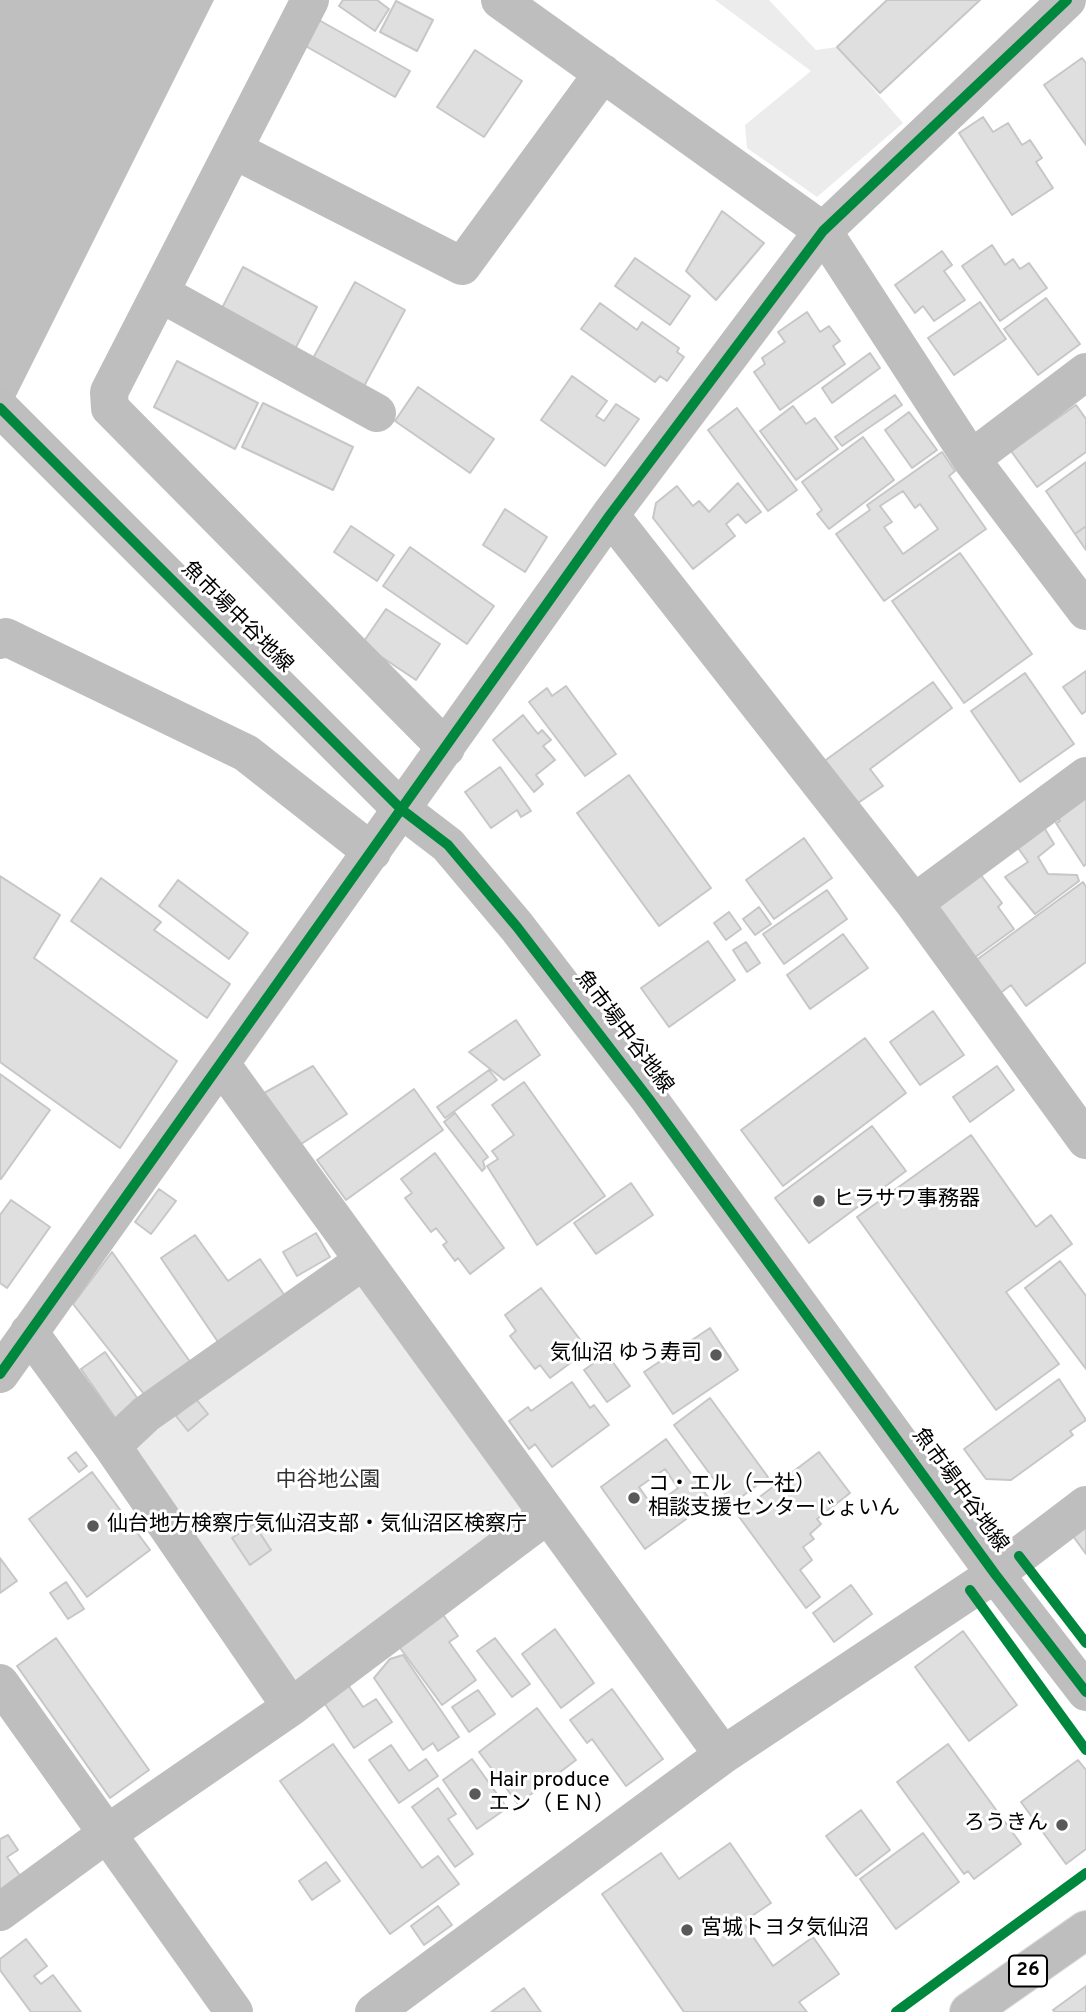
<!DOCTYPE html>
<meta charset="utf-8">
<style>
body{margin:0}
canvas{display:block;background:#fff}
</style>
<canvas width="1086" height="2012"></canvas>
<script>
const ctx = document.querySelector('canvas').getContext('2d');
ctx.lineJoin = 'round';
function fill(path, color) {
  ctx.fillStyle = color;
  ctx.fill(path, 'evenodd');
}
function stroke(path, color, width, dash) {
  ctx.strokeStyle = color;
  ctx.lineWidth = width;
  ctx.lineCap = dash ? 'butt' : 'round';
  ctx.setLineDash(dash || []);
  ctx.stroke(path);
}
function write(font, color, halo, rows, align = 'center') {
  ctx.font = font + ' Overpass,"Noto Sans JP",sans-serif';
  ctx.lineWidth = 6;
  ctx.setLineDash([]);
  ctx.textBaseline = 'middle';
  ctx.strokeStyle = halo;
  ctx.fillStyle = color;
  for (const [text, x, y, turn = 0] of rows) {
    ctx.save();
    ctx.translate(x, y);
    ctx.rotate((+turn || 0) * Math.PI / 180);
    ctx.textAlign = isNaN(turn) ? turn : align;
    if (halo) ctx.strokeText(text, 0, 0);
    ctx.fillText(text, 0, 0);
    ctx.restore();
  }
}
fill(new Path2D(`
 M715 0H769L816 50 837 47 903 123 817 197 747 148 745 125 811 71Z
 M362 1268 540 1514 292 1702 118 1446Z`), '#ececec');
fill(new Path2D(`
 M0 0H214L0 428Z`), '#bfbfbf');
const building = new Path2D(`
 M343 0H377L389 9 375 31 339 6Z
 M887 0H980L880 93 837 47Z
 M396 1 433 20 417 51 380 32Z
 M317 19 410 71 395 97 302 44Z
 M475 50 522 81 484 137 437 107Z
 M1082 58 1086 63V145L1044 85Z
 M983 117 993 132 1008 123 1022 145 1030 140 1042 158 1036 162 1053 188 1012 215 959 133Z
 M722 211 764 243 716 300 686 271Z
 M992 245 1005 265 1013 259 1020 269 1029 263 1047 288 1000 321 962 266Z
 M942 251 952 265 944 271 965 300 934 321 923 306 915 313 895 285Z
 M635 258 690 296 670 325 615 286Z
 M243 267 317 307 294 351 220 312Z
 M355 282 405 310 363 388 312 360Z
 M1046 298 1080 344 1038 375 1004 329Z
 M980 302 1006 339 954 375 928 338Z
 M600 303 637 330 642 322 679 348 677 352 684 357 667 381 660 376 655 382 581 329Z
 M807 312 820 332 829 326 840 341 833 346 845 364 780 410 754 372 765 364 762 358 785 342 778 332Z
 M870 353 880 368 832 403 822 388Z
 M177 361 258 403 235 449 154 407Z
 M572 376 607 401 596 416 604 421 616 404 639 419 605 466 541 420Z
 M418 387 494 439 470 473 395 421Z
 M895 395 902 405 842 446 835 437Z
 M263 403 353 447 333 490 242 447Z
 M1076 405 1086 419V452L1037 487 1011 451Z
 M793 406 806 424 815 418 838 449 796 480 760 431Z
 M737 408 797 490 768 511 708 430Z
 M909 412 937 450 912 468 885 430Z
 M863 437 894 480 829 529 817 514 822 510 802 482Z
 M942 452 955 471 949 476 986 529 884 601 836 534 870 510 867 505ZM903 491 915 508 920 504 938 529 903 554 884 527 892 522 880 506Z
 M1086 462V526L1075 534 1046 491Z
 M738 483 761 512 746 523 738 514 726 524 735 536 693 569 653 518 656 503 677 486 693 506 699 501 709 512Z
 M505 509 547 537 525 572 483 545Z
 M351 526 394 555 377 581 334 552Z
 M1086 526V550L1075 534Z
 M410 547 494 606 467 644 383 586Z
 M960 553 1032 654 964 703 892 601Z
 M386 609 440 644 416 680 362 644Z
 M1086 671V711L1082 714 1063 687Z
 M1025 673 1074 744 1020 782 971 711Z
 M933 682 952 708 870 769 883 786 855 805 823 762Z
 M566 686 616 754 585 776 529 702 547 688 552 696Z
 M523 715 538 734 542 730 551 740 543 746 555 760 536 775 543 784 534 792 493 740Z
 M500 767 531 811 521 817 517 810 491 828 465 792Z
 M629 775 711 888 659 926 577 813Z
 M1086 783V864L1084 866 1056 823 1060 821 1051 806Z
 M1039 819 1054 844 1038 857 1048 874 1077 875 1079 881 1035 914 1005 877 1028 862 1011 838Z
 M804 838 832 878 774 919 746 880Z
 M977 870 1002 903 998 907 1014 929 974 958 932 903Z
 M0 876 60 915 34 958 177 1061 120 1148 0 1062Z
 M101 878 161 922 154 930 230 984 207 1018 71 921Z
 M178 880 248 933 229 959 159 906Z
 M1083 882 1086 887V962L1026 1006 1011 985 999 994 975 961Z
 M827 890 847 919 784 964 763 934Z
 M759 907 771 924 755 935 743 919Z
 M729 912 741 929 726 940 714 923Z
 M843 934 868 968 810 1009 787 975Z
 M708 941 735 980 669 1027 641 988Z
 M746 942 760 963 747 972 733 950Z
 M933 1011 964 1055 920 1085 890 1042Z
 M516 1020 540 1055 504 1080 469 1052Z
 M865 1038 906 1093 783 1186 741 1130Z
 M313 1066 347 1114 292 1150 255 1098Z
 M997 1066 1014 1090 970 1122 953 1097Z
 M489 1070 497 1080 445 1118 437 1107Z
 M0 1074 50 1110 1 1179H0Z
 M524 1082 605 1196 537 1245 487 1166 498 1159 492 1151 514 1135 492 1105Z
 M414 1089 443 1130 346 1200 317 1160Z
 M455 1113 488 1157 483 1161 485 1168 482 1171 444 1122Z
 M872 1126 906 1171 809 1243 775 1198Z
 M971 1135 1036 1227 1051 1215 1072 1244 1006 1292 1059 1364 996 1410 857 1217Z
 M435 1153 504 1248 470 1274 458 1258 455 1261 443 1245 447 1242 436 1228 431 1232 405 1198 412 1193 401 1179Z
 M631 1183 653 1215 596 1254 574 1223Z
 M159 1189 176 1201 151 1234 135 1222Z
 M11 1200 50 1227 7 1288 0 1283V1215Z
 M316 1233 330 1257 297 1276 283 1252Z
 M195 1235 228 1281 260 1259 285 1296 218 1342 161 1258Z
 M112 1252 196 1370 151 1403 73 1304Z
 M1060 1261 1086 1296V1369L1025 1288Z
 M541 1288 588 1350 550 1378 540 1365 535 1369 510 1336 516 1331 505 1315Z
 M710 1328 738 1370 673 1414 644 1372Z
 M105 1352 140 1402 116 1419 81 1369Z
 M607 1354 630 1386 607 1402 584 1370Z
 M1059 1379 1086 1420 1070 1431 1073 1435 1011 1480 986 1479 964 1449Z
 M572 1382 590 1408 594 1405 609 1425 552 1467 535 1444 529 1449 509 1421 528 1407 531 1411Z
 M710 1398 768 1477 732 1504 674 1425Z
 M196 1399 208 1414 188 1431 176 1416Z
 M666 1439 711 1501 645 1549 601 1487ZM665 1469 678 1488 653 1507 639 1487Z
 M76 1452 87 1466 79 1472 68 1458Z
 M819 1452 850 1493 817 1519 821 1524 810 1534 814 1539 803 1547 812 1560 800 1570 820 1597 806 1608 737 1514Z
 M92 1472 150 1550 87 1597 29 1519Z
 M1086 1509V1554L1065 1525Z
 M254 1524 271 1550 250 1565 232 1538Z
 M0 1558 17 1581 0 1593Z
 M66 1582 84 1609 68 1619 50 1593Z
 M851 1585 872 1614 834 1642 813 1613Z
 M439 1609 458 1636 449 1642 476 1680 442 1705 395 1641Z
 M555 1629 594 1683 561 1708 522 1654Z
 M963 1631 1017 1705 969 1741 915 1667Z
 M56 1638 149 1770 110 1798 17 1666Z
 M495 1638 530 1684 512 1697 477 1651Z
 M403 1655 459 1737 438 1751 433 1743 423 1750 374 1678 390 1659Z
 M346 1682 363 1707 376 1699 392 1722 354 1748 321 1698Z
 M612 1689 663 1759 626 1786 592 1739 587 1743 570 1720Z
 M478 1690 495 1714 469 1732 452 1707Z
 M537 1708 576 1760 518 1804 479 1752Z
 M333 1744 422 1868 438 1856 459 1884 390 1934 280 1781Z
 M948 1744 1021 1844 974 1879 968 1871 964 1874 897 1782Z
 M391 1745 409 1771 426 1759 438 1776 399 1803 369 1760Z
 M472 1759 507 1808 477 1829 443 1780Z
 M1078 1760 1086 1770V1849L1066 1864 1021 1802Z
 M438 1788 456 1814 448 1819 473 1854 455 1867 412 1807Z
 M861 1810 890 1850 856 1876 826 1836Z
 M923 1833 959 1882 896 1929 860 1879Z
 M8 1835 18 1850 7 1857 21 1877 0 1893V1839Z
 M730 1843 771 1903 743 1922 773 1966 813 1937 839 1974 799 2002 807 2012H684L602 1894 661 1853 679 1879Z
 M326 1862 340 1881 312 1900 299 1881Z
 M438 1906 452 1925 424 1945 411 1926Z
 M26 1939 47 1966 34 1976 41 1984 53 1975 81 2012H31L0 1970V1959Z
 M1086 1986V2012H1055L1053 2010Z
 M524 1988 541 2012H491Z`);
fill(building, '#dfdfdf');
stroke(building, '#c7c7c7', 2);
const primary = new Path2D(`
 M969 2012 1086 1930`);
stroke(primary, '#dbdbdb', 40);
stroke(new Path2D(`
 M310 0 109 392 110 408 446 748
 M500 0 823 231 971 459 1086 611
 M234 150 462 266 603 73
 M160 293 377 413
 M971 459 1086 372
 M610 515 914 903 1086 1140
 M0 640 6 637 246 753 372 852
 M914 903 1086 776
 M221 1064 723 1755
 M29 1332 112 1446 291 1707
 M0 1374 610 515 823 231 1067 0
 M112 1446 146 1414 363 1261
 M0 1683 234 2012
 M0 1912 108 1833 291 1707 547 1515
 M374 2012 723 1755 995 1574 1086 1505`), '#bebebe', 38);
stroke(new Path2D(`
 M0 408 401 809 448 845 517 927 649 1099 995 1574 1086 1692`), '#bebebe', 38);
stroke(primary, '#bebebe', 38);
stroke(new Path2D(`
 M0 408 401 809 448 845 517 927 649 1099 995 1574 1086 1692
 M0 1374 610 515 823 231 1067 0
 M1019 1556 1086 1643
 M970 1590 1086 1750
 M896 2012 1086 1873`), '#00873e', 10);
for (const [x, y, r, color] of [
 [819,1201,7,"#595959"],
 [716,1355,7,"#595959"],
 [634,1498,7,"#595959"],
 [93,1526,7,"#595959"],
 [475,1794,7,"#595959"],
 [1062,1825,7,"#595959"],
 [687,1930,7,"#595959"]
]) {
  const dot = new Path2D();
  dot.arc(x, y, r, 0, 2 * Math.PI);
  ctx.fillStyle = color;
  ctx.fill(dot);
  stroke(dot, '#fff', 2.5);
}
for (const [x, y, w] of [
 [1028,1971,38]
]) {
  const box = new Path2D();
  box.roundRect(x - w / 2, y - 15.5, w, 31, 5);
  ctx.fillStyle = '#fff';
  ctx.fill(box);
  stroke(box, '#000', 2);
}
write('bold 19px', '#000', null, [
 ["26",1028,1971]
]);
write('21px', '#000', '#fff', [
 ["魚市場中谷地線",236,618,45],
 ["魚市場中谷地線",623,1033,53],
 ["魚市場中谷地線",959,1491,54]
]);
write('21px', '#000', '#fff', [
 ["ヒラサワ事務器",833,1201],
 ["気仙沼 ゆう寿司",702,1355,"right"],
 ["コ・エル（一社）",648,1486],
 ["相談支援センターじょいん",648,1510],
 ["仙台地方検察庁気仙沼支部・気仙沼区検察庁",107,1526],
 ["Hair produce",489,1782],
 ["エン（ＥＮ）",489,1806],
 ["ろうきん",1048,1825,"right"],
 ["宮城トヨタ気仙沼",701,1930]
], 'left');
write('21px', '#333', '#fff', [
 ["中谷地公園",328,1482]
]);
</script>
